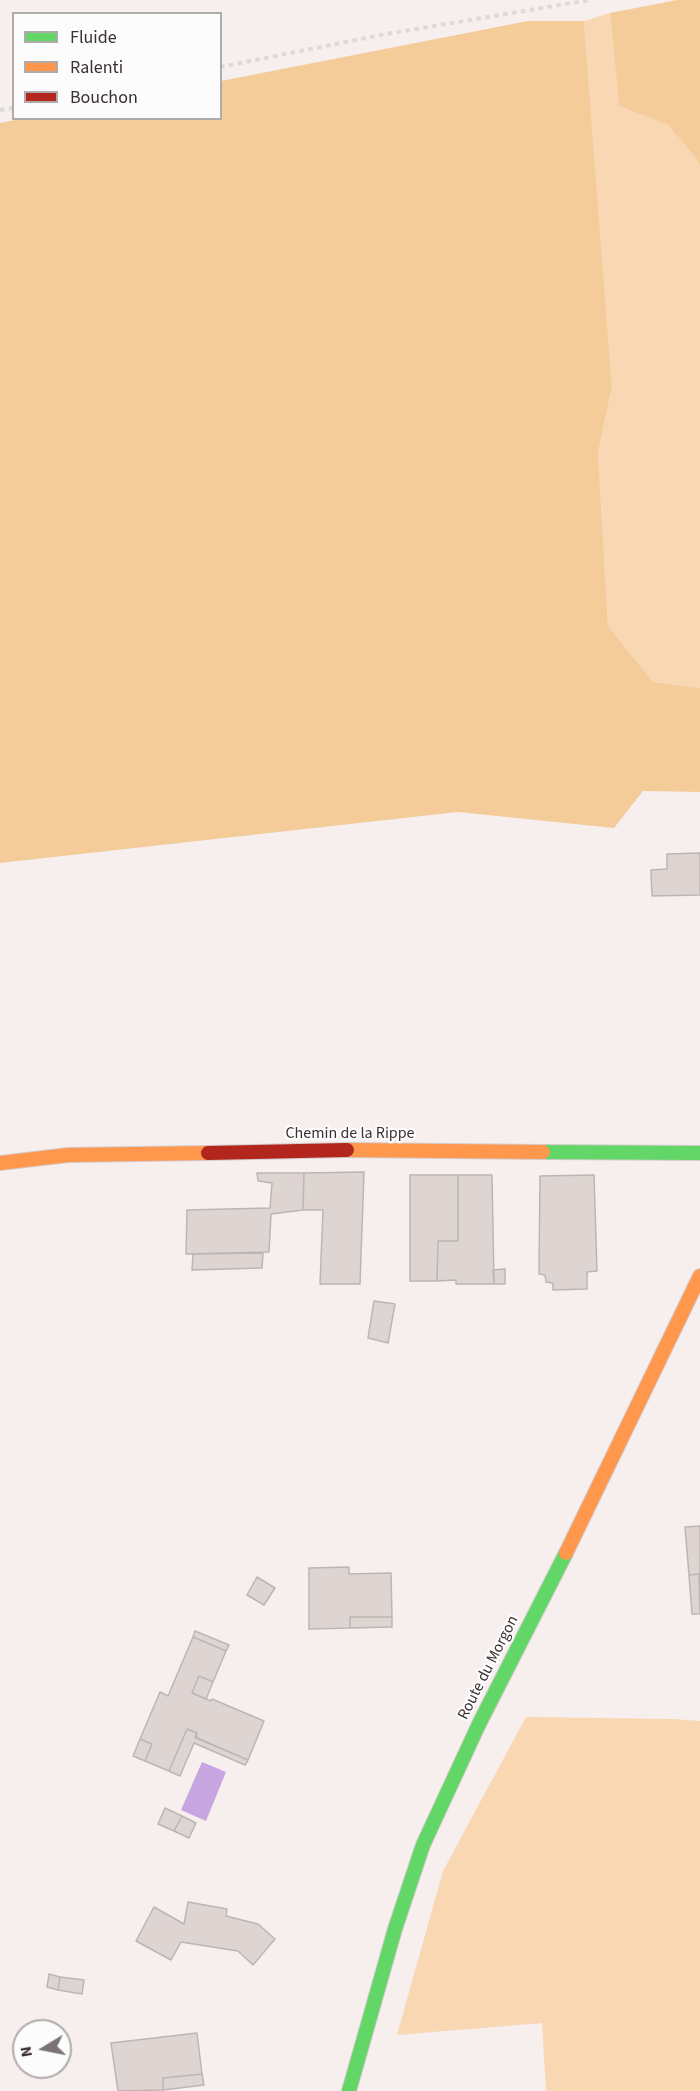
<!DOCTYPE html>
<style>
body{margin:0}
#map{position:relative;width:700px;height:2091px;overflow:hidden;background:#f7eeee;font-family:"Source Sans 3",sans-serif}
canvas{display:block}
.legend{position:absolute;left:12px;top:12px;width:210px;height:108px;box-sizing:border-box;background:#fcfcfc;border:2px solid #afabab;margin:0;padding:8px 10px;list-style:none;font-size:18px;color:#3c3132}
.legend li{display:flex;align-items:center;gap:12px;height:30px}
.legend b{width:30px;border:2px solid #afabab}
.north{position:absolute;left:12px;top:2019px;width:60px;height:60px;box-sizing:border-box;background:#fcfcfc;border:2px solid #afabab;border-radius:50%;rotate:260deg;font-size:16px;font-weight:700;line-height:24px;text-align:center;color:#3c3132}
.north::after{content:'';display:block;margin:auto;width:21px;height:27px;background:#7d7374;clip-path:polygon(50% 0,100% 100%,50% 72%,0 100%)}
</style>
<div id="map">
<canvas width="700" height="2091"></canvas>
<ul class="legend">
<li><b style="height:8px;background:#63d668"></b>Fluide</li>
<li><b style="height:8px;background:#ff974d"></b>Ralenti</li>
<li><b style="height:8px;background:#b3261e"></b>Bouchon</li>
</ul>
<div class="north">N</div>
</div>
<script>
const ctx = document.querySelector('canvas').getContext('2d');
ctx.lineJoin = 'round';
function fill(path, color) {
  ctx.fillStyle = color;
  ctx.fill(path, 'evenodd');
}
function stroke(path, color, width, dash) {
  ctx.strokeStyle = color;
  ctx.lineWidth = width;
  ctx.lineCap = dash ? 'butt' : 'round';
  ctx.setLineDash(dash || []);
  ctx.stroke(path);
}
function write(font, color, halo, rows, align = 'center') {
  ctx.font = font + ' "Source Sans 3",sans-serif';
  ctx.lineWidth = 4.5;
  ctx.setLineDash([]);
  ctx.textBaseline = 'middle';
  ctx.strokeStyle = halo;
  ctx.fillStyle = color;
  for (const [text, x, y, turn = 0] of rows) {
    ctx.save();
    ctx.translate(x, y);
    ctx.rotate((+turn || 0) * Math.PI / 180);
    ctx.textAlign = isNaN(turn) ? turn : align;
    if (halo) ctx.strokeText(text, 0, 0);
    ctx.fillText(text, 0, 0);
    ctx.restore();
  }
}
fill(new Path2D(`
 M610 13 619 106 668 125 697 159 700 167V688L653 682 608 626 598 452 612 387 584 21Z
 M526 1717 673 1719 700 1721V2091H546L542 2023 397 2035 443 1871Z`), '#f8d7b2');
fill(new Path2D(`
 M677 0H700V167L697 159 668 125 619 106 610 13Z
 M528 21H584L612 387 598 452 608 626 653 682 700 688V792L643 791 614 828 458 812 0 863V123L25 118H220L221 81Z`), '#f3cc9a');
fill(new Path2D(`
 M202 1762 226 1772 206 1821 181 1810Z`), '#c6a5e1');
const building = new Path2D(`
 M700 853V895L652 896 651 870 667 869V854Z
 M364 1172 360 1284H320L323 1210H303L304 1173Z
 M257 1173H304L303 1210 271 1214 269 1252 186 1254 187 1210 270 1208 272 1183 258 1181Z
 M410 1175H458V1241H438L437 1281H410Z
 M458 1175H492L494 1284H456V1280L437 1281 438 1241H458Z
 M594 1175 597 1271 587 1272V1289L553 1290V1283L546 1282 545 1275 539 1274 540 1176Z
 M263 1253 262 1268 192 1270 193 1254Z
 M505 1269V1284H494L493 1270Z
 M374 1301 395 1304 388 1343 368 1338Z
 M700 1526V1590L699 1574 689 1575 685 1527Z
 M349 1567V1574L391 1573 392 1617H350V1628L309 1629V1568Z
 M699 1574 700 1614H692L689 1575Z
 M257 1577 275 1588 264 1605 247 1595Z
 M350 1617H392V1627L350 1628Z
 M195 1631 229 1645 226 1651 193 1637Z
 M193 1637 226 1651 213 1682 199 1676 192 1693 211 1701 212 1699 264 1721 248 1760 195 1737 197 1733 187 1729 169 1771 145 1761 152 1744 140 1739 160 1692 168 1696Z
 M199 1676 213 1682 206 1699 192 1693Z
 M187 1729 197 1733 196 1738 248 1760 245 1765 194 1743 180 1776 169 1771Z
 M140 1739 152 1744 145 1761 133 1756Z
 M165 1808 182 1816 174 1831 158 1824Z
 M182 1816 196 1823 189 1838 174 1831Z
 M188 1902 227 1909 226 1916 258 1924 275 1939 253 1965 238 1951 181 1942 171 1960 136 1941 154 1907 184 1924Z
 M49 1974 60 1977 58 1990 47 1987Z
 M60 1977 84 1980 82 1994 58 1990Z
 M197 2033 202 2074 163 2078V2090L118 2091 111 2043Z
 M202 2074 204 2085 163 2090V2078Z`);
fill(building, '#ded5d3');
stroke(building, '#bdb5b3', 1.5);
const fast = new Path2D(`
 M543 1152 700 1153
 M349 2091 395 1929 423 1845 479 1724 566 1553`);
const slow = new Path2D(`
 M347 1150 543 1152
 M0 1163 68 1155 208 1153
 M566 1553 700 1276`);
const jam = new Path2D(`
 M208 1153 347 1150`);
stroke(fast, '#d4cbcb', 16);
stroke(slow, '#d4cbcb', 16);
stroke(jam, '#d4cbcb', 16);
stroke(new Path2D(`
 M220 67 386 34 590 0
 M0 110 14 108`), '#dcd9d9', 4, [4.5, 4.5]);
stroke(fast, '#63d668', 14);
stroke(slow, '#ff974d', 14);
stroke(jam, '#b3261e', 14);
write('16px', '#3c3132', '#fcfcfc', [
 ["Chemin de la Rippe",350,1134],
 ["Route du Morgon",489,1668,-63]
]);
</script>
